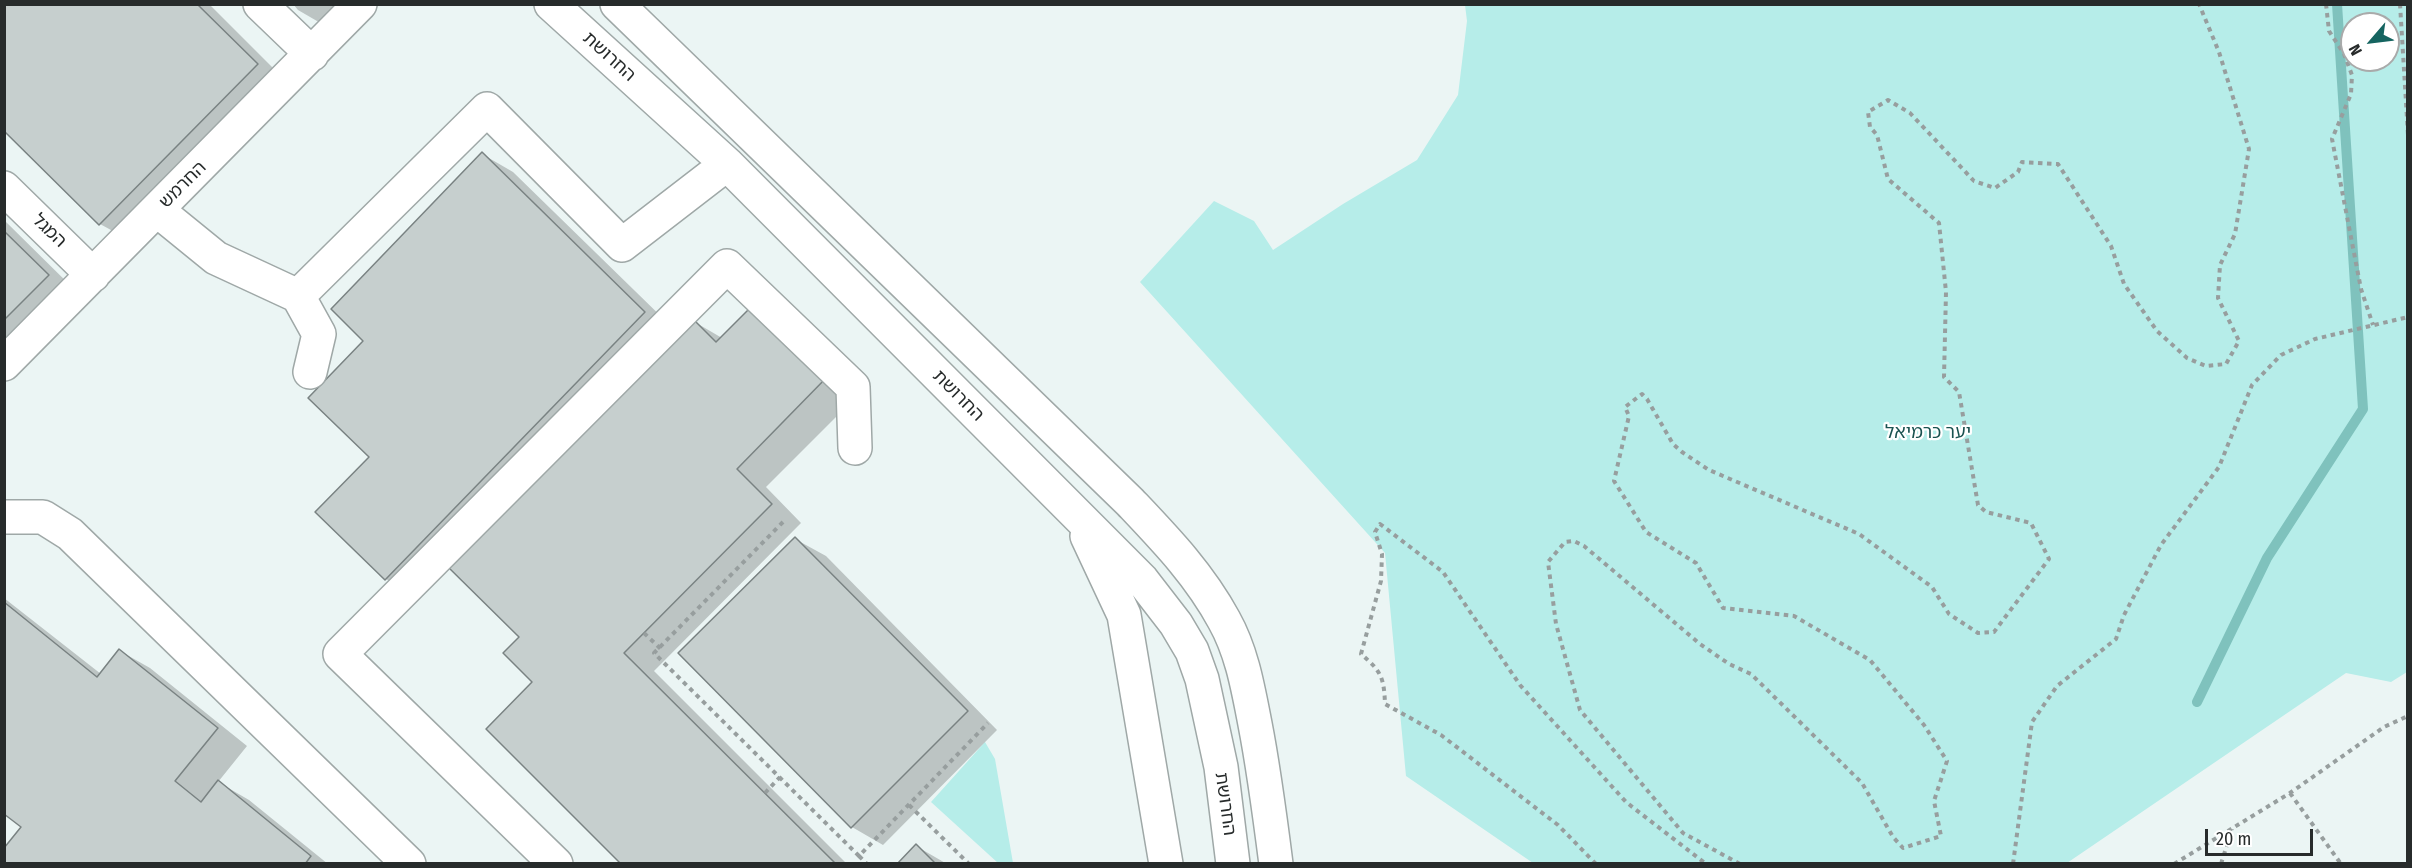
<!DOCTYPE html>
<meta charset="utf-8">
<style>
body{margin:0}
#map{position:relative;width:2412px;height:868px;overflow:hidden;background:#ebf5f4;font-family:"Fira Sans Condensed",sans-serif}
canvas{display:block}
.frame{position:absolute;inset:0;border:6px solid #272b2b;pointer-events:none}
.north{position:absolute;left:2340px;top:12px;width:60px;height:60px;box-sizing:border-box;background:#fff;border:2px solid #a9aaaa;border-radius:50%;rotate:242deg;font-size:16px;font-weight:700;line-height:24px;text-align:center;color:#272b2b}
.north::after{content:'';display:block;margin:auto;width:21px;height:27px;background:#156460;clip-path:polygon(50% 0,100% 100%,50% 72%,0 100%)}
.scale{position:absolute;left:2205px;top:829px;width:108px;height:27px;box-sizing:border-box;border:3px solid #272b2b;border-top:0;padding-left:8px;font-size:18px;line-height:21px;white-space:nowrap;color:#272b2b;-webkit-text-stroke:4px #fff;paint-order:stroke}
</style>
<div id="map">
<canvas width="2412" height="868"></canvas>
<div class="frame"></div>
<div class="north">N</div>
<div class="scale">20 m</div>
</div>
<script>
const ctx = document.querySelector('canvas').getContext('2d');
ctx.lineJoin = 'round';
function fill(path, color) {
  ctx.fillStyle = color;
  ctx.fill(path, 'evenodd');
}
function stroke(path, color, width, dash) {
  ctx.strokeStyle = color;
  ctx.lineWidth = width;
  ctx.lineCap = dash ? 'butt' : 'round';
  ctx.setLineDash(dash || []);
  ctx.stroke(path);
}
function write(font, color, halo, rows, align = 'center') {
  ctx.font = font + ' "Fira Sans Condensed","Noto Sans Hebrew",sans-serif';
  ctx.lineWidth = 4.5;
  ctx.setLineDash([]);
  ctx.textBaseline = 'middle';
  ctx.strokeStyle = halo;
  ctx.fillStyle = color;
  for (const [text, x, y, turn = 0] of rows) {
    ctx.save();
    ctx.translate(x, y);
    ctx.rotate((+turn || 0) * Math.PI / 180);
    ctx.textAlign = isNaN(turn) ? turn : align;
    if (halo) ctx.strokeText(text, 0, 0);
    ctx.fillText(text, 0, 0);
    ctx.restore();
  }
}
fill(new Path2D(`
 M1465 5H2407V672L2391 682 2346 673 2067 863H1533L1406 776 1385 553 1140 282 1214 201 1254 221 1273 250 1343 204 1417 160 1458 95 1467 21ZM2352 24H2388V60H2352Z
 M985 742 995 759 1013 863H998L931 802Z`), '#b6ede9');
fill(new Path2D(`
 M4 4H209L287 82 131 241 100 224Z
 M293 4H352L329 28 298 10Z
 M482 154 513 172 675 330 693 321 722 338 858 395 766 487 801 523 654 671 847 864H623L534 682 521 637 448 565 417 597 386 579 317 512 371 457 365 341Z
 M4 220 79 294 4 353Z
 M795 539 826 556 997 730 883 845 852 827Z
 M4 598 101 674 120 651 150 668 247 746 218 782 249 800 328 864H4L23 827 4 812Z
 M916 846 947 864H899Z`), '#0003');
stroke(new Path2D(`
 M2197 702 2267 558 2363 409 2337 4`), '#7fc2bd', 10);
const building = new Path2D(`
 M4 4H197L258 64 99 225 4 131Z
 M482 152 645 312 385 580 315 512 369 457 308 398 363 341 331 309Z
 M4 231 49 275 4 320Z
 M755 303 828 376 737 469 772 504 624 653 836 864H621L486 729 532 682 503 653 519 637 447 566 693 319 716 342Z
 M795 537 968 711 851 828 678 653Z
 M4 602 97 677 119 649 218 728 175 781 201 802 218 780 311 856 305 864H4V848L21 827 4 814Z
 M916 844 936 864H897Z`);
fill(building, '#c6cfce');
stroke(building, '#798282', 1.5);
const minor = new Path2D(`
 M260 4 312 54
 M551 4 727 164 1142 580 1176 624 1192 651 1202 679 1221 767 1233 864
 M617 4 1130 502C1166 540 1199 574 1224 620 1242 652 1248 688 1255 724 1264 770 1270 817 1276 864
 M4 188 93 275
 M157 210 216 258 298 296 319 334 310 372
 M298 296 487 109 622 245 727 164
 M4 364 360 4
 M4 517H43L70 534 409 864
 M1087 536 1124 615 1166 864
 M556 864 340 654 727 266 853 387 855 448`);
stroke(minor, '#9fa8a7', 36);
stroke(new Path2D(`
 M2326 4 2329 31 2344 54 2352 75 2351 94 2332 139 2361 289 2373 325
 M2400 4 2408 135
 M783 522 654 653 859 856 988 723
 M644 633 663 651
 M765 793 780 777
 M2290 793 2341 864
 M909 805 969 864
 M859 856 867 864
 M1596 864 1558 825 1441 735 1385 704C1384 677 1381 671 1361 654L1381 581 1382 554 1375 532 1380 524 1443 572 1520 685 1626 802 1706 864
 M1740 864 1683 833 1580 710 1556 624 1548 562 1565 542 1574 541 1584 546 1700 644 1729 664 1751 674 1862 783 1893 837 1903 848 1941 836 1934 801 1947 761 1924 725 1870 660 1794 616 1723 608 1696 563 1646 532 1614 481 1629 416 1625 407 1642 394 1647 399 1673 444 1682 452 1709 470 1859 534 1932 587 1949 614 1978 633 1994 632 2049 559 2031 523 1986 512 1978 505 1959 392 1944 377 1946 292 1939 223 1888 179 1877 135 1870 127 1868 112 1888 100 1910 113 1974 181 1995 188 2018 172 2022 162 2058 164 2111 246 2124 284 2157 331 2187 358 2206 366 2226 364 2239 341 2218 298 2220 265 2235 234 2249 149 2219 52 2199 4
 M2013 864 2032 722 2057 686 2116 639 2124 615 2161 545 2219 467 2252 385 2281 355 2315 339 2408 317
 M2174 864 2290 793 2384 727 2408 716
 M2221 864 2232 829`), '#979e9e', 4, [4.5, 4.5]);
stroke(minor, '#fff', 33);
write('18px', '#272b2b', '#fff', [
 ["החרושת",609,57,42],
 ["החרמש",183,185,-45],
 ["המגל",49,231,44],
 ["החרושת",958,396,45],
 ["החרושת",1225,804,82]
]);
write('18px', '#195250', '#fff', [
 ["יער כרמיאל",1928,433]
]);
</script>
